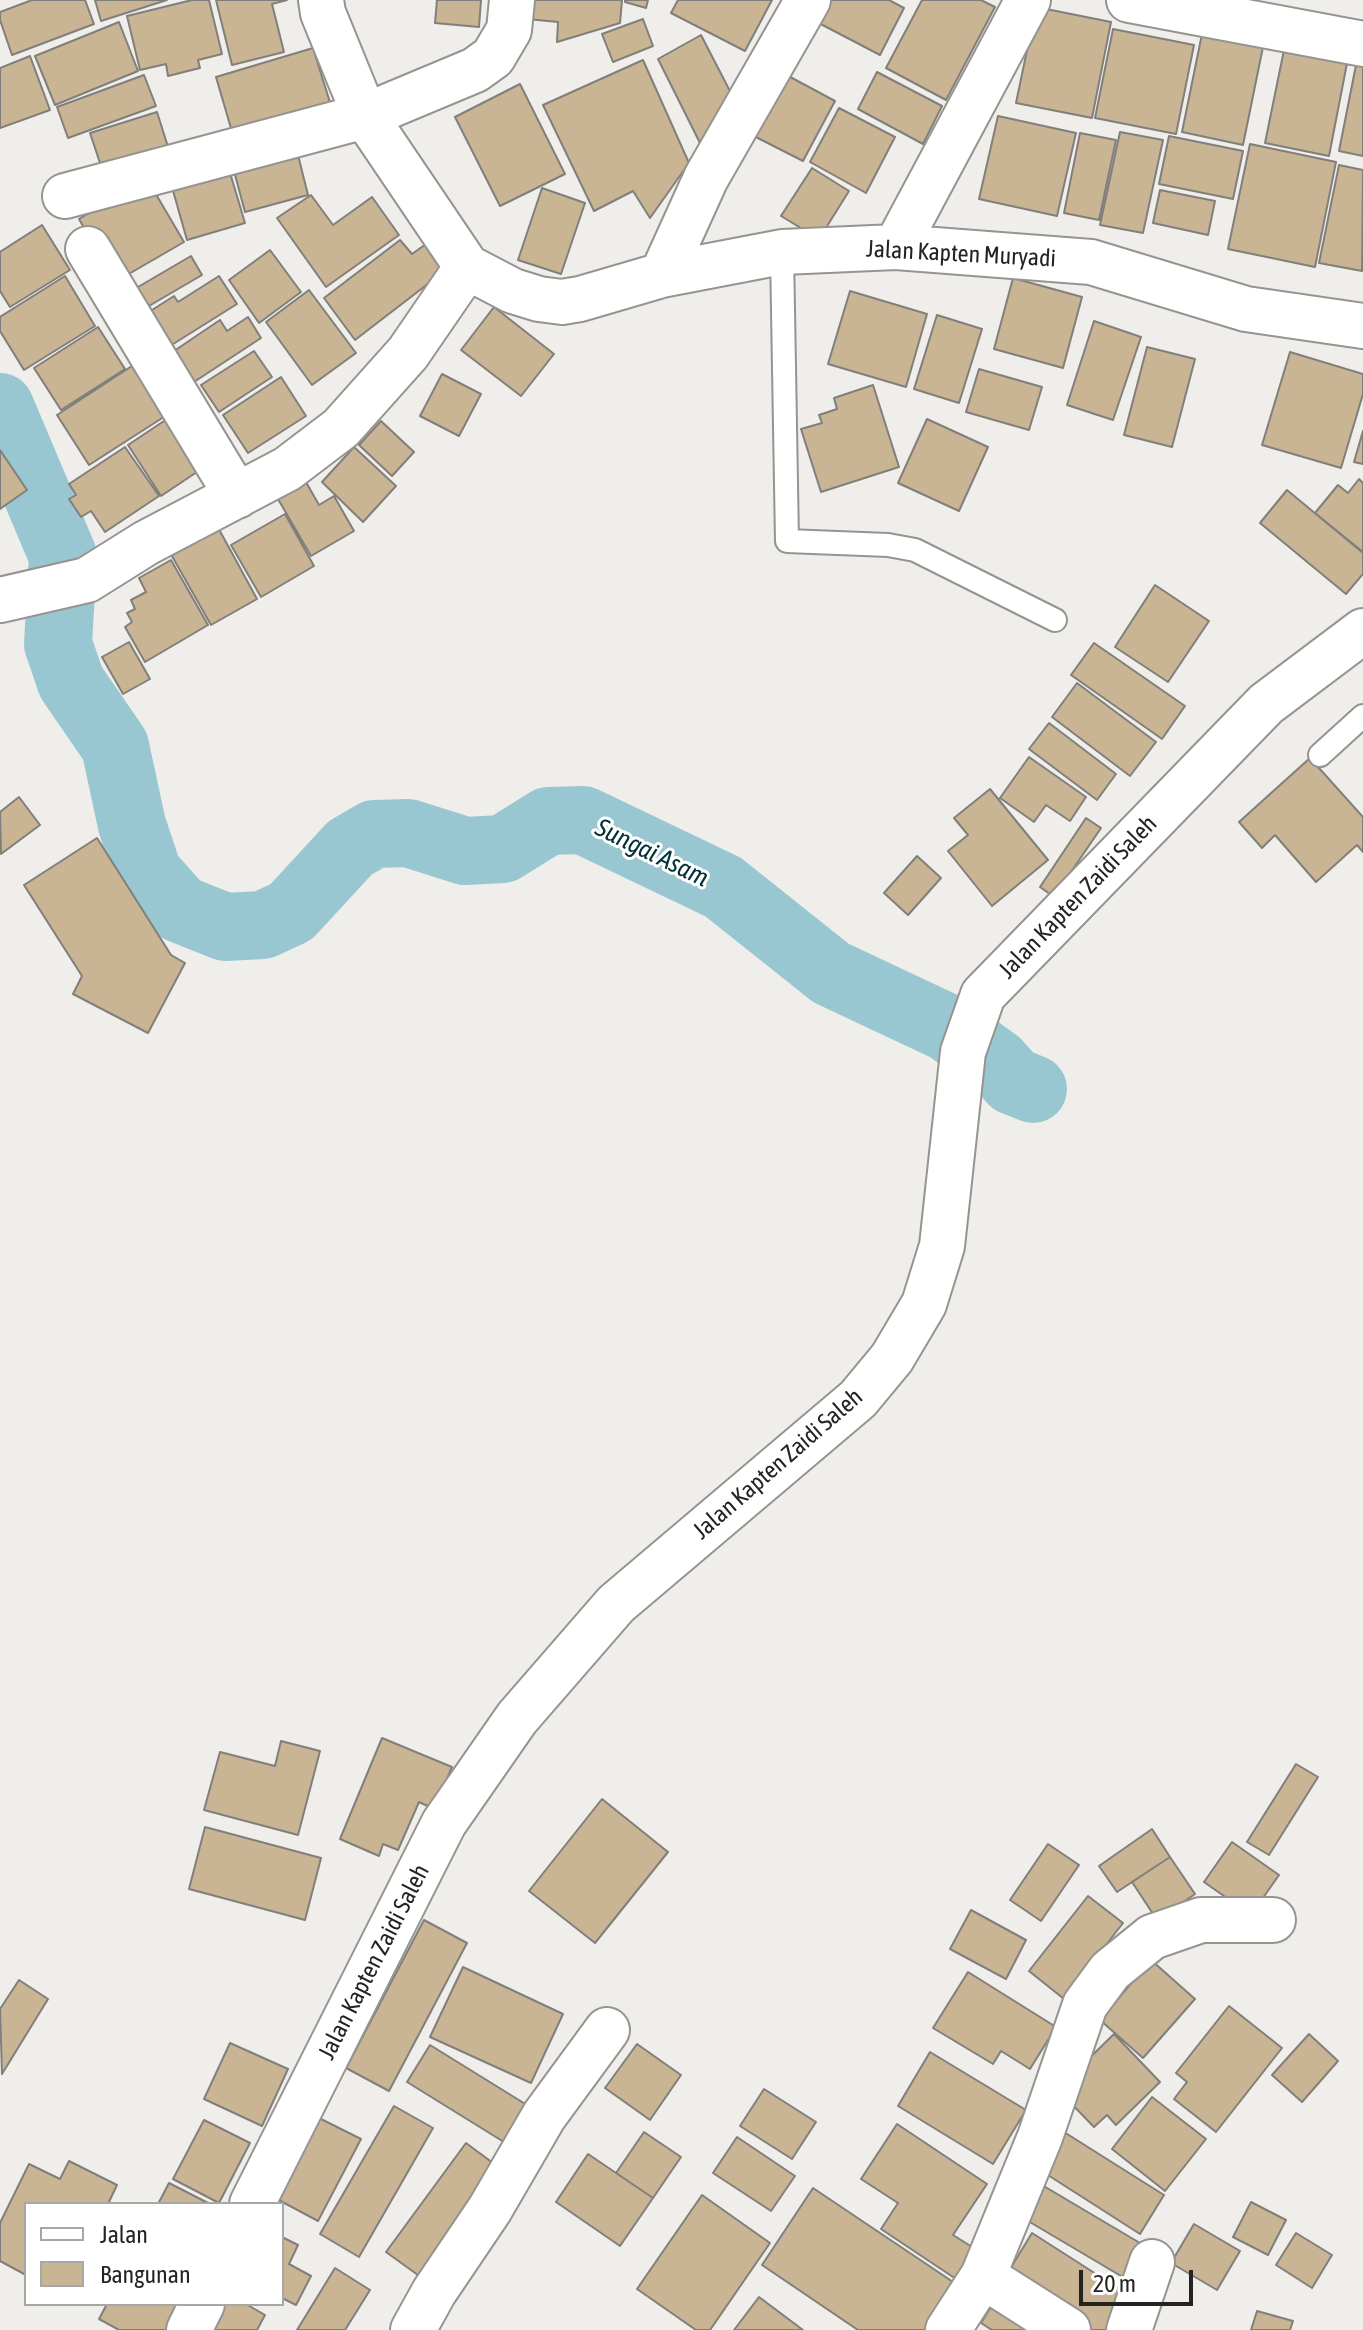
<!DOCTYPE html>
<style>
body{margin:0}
#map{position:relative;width:1363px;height:2330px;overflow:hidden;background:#f0eeea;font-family:"Asap Condensed",sans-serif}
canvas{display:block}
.legend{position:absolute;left:24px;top:2202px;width:260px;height:104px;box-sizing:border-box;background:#fff;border:2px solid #a7a7a6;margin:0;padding:10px 14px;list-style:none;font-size:24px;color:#242321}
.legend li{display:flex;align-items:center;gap:16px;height:40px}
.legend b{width:40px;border:2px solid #a7a7a6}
.scale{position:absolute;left:1079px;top:2270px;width:114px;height:36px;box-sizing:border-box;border:4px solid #242321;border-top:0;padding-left:10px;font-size:24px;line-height:28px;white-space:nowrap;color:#242321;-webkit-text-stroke:6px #fff;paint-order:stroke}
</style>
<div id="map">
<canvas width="1363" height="2330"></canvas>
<ul class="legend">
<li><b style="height:10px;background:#fff"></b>Jalan</li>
<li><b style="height:22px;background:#c9b494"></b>Bangunan</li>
</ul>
<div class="scale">20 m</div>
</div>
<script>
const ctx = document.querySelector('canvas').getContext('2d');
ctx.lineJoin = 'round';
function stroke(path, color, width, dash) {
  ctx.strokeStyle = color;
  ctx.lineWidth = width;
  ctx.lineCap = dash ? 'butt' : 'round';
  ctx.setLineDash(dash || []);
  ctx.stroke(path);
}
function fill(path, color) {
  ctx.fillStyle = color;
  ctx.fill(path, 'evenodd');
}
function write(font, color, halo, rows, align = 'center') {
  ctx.font = font + ' "Asap Condensed",sans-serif';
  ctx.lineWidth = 6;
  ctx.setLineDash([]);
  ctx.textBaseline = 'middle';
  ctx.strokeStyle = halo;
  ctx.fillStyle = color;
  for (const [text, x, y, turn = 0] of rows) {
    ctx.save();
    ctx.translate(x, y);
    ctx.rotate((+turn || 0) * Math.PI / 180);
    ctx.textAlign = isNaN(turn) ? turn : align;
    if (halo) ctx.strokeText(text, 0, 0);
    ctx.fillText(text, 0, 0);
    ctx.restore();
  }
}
stroke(new Path2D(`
 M0 407 63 556 58 644 71 682 115 746 132 825 148 873 180 909 225 927 263 925 291 912 350 848 374 834 408 833 465 851 503 849 548 821 583 820 723 887 831 973 948 1028 997 1063 1013 1081 1033 1089`), '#99c7d1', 68);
const building = new Path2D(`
 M32 0H85L94 24 12 55 0 20V12Z
 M95 0H167L101 21Z
 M192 0H209L222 54 198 60 200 68 168 76 166 64 140 70 127 16Z
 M216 0H287L272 4 284 52 232 65Z
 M437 0H481L479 27 435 23Z
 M529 0H622L620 23 557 42 558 22 527 19Z
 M625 0H648L646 8 625 2Z
 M678 0H772L745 51 671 13Z
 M824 0H889L904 8 880 55 813 20Z
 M922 0H981L995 7 946 100 886 68Z
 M1036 7 1111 22 1092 118 1016 103Z
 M643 19 653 46 613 62 602 34Z
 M119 22 138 71 55 105 35 56Z
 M1113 29 1194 45 1176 134 1095 118Z
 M1203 29 1264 42 1243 145 1182 132Z
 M701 35 732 95 700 143 658 59Z
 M1285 45 1348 58 1329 156 1265 143Z
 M313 48 333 112 235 142 216 77Z
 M30 56 50 110 0 128V68Z
 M643 60 689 163 650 218 633 191 594 211 543 105Z
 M1357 60 1363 61V156L1339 151Z
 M779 71 835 101 803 161 746 132Z
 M877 72 942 106 923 144 858 109Z
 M144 75 156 106 68 138 57 107Z
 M520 84 565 174 500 206 455 117Z
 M839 108 895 137 866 193 810 162Z
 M157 112 169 150 103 172 90 133Z
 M998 116 1076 133 1057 216 979 199Z
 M1120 132 1163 140 1143 233 1100 225Z
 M1080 133 1116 140 1099 220 1064 213Z
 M1169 136 1243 151 1233 199 1159 184Z
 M294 139 308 195 245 212 230 156Z
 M1250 144 1336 162 1315 267 1228 249Z
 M225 156 245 223 187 240 168 173Z
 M1339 165 1363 170 1362 271 1319 263Z
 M812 168 849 191 819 239 781 216Z
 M147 179 184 242 115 282 79 219Z
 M542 188 585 203 561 274 518 260Z
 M1160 190 1215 201 1208 235 1153 223Z
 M311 195 333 225 372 197 399 235 326 287 277 218Z
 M42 225 70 270 10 307 0 291V252Z
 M400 240 412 254 426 244 446 270 355 340 324 298Z
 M270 250 301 292 259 323 229 280Z
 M191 256 202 275 137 313 126 294Z
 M65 276 95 326 24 370 0 331V317Z
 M219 276 237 304 170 346 149 312 174 296 178 302Z
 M1013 278 1082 297 1063 368 994 349Z
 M309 290 356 353 312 385 266 322Z
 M850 291 927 314 906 387 828 364Z
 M494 307 554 354 521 396 461 350Z
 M937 315 982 329 959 403 914 389Z
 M248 317 261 338 194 382 174 351 220 320 227 331Z
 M1094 321 1141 337 1113 420 1067 405Z
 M98 327 125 369 61 410 34 368Z
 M1147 347 1195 359 1172 447 1124 435Z
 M254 351 272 377 219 412 201 385Z
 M1290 352 1363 374V394L1341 468 1262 445Z
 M138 362 170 413 89 465 57 415Z
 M979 369 1042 387 1029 430 966 412Z
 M442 374 481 394 459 436 420 416Z
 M281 377 306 416 248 453 223 415Z
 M873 385 899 467 821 492 801 429 822 423 819 415 837 409 834 398Z
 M173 415 206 466 161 496 128 445Z
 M927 419 988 447 959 511 898 483Z
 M381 421 414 452 392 476 359 445Z
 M1363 431V464L1354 462Z
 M125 447 159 496 105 532 91 511 81 517 69 499 76 495 69 484Z
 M354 447 396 486 363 522 322 482Z
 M0 450 27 490 0 509Z
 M1359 479 1363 483V552L1315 513 1338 485 1348 493Z
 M306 482 319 505 334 496 354 531 311 556 278 499Z
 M1287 490 1363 553V574L1346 594 1260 523Z
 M285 514 314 566 261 597 231 545Z
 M215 522 257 599 211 625 168 549Z
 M171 560 208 625 145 662 125 627 132 622 127 613 135 609 131 600 146 592 139 578Z
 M1155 585 1209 621 1168 682 1115 647Z
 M129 642 150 679 123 694 102 657Z
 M1094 643 1185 706 1162 739 1071 675Z
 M1077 683 1156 742 1130 776 1052 717Z
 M1049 723 1116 774 1097 800 1029 749Z
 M1029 757 1086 797 1070 821 1046 805 1034 822 1000 798Z
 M1310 758 1363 817V852L1357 845 1316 882 1275 835 1262 848 1239 822Z
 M990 789 1048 860 992 906 948 851 968 835 954 818Z
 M19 797 40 825 1 854 0 812Z
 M1086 818 1101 828 1054 897 1040 887Z
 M97 838 171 955 185 963 148 1033 73 994 82 976 24 885Z
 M917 856 941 878 908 915 884 893Z
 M382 1738 452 1767 434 1809 419 1802 398 1850 383 1844 379 1856 340 1839Z
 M281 1741 320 1751 298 1835 204 1810 220 1752 275 1766Z
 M1296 1764 1318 1777 1269 1855 1247 1842Z
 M602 1799 668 1852 595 1943 529 1891Z
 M205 1827 321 1858 305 1920 189 1889Z
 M1152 1829 1170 1857 1117 1892 1099 1866Z
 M1232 1842 1279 1875 1251 1915 1204 1882Z
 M1048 1844 1079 1865 1041 1921 1010 1900Z
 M1170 1857 1195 1894 1157 1920 1132 1882Z
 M1088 1896 1123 1923 1064 1999 1029 1971Z
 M971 1910 1026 1940 1006 1979 950 1949Z
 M424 1920 467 1943 389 2091 346 2068Z
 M1151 1960 1195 1999 1143 2058 1100 2020Z
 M463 1967 563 2014 531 2083 430 2037Z
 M968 1972 1056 2027 1030 2069 1001 2051 993 2064 933 2028Z
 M19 1980 48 1999 2 2074 0 2009Z
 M1229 2006 1282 2048 1216 2132 1174 2099 1187 2082 1176 2073Z
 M1114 2034 1160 2082 1116 2125 1107 2115 1094 2127 1065 2097 1068 2079Z
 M1309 2034 1338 2061 1302 2102 1272 2075Z
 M230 2043 288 2069 262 2126 204 2099Z
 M637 2044 681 2075 650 2120 605 2088Z
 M430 2045 535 2110 512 2147 407 2082Z
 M930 2052 1026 2110 993 2164 898 2106Z
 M764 2089 816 2122 792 2159 740 2126Z
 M1152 2097 1206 2139 1165 2191 1112 2149Z
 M394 2106 433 2128 359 2257 320 2234Z
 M317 2117 361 2139 318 2221 275 2198Z
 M204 2120 250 2143 219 2203 173 2179Z
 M897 2124 987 2184 953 2235 985 2255 965 2285 881 2229 898 2203 861 2179Z
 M644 2132 681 2157 653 2198 616 2173Z
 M1064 2132 1164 2195 1140 2234 1040 2170Z
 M737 2137 795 2176 771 2211 713 2173Z
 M466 2143 501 2169 422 2278 386 2252Z
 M588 2154 653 2198 620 2246 556 2202Z
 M69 2161 117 2185 108 2204H26V2275L0 2261V2223L29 2164 60 2179Z
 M169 2183 210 2204H158Z
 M1042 2185 1145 2246 1126 2279 1023 2218Z
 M813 2188 965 2290 938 2330H858L762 2265Z
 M702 2195 770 2243 710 2330H696L637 2289Z
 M1251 2202 1286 2220 1268 2255 1233 2237Z
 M1194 2224 1240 2251 1217 2290 1171 2263Z
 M1032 2233 1129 2295 1107 2330H1083L1004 2279Z
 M1296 2233 1332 2255 1312 2288 1276 2265Z
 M282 2237 298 2245 289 2264 311 2276 296 2305 282 2298Z
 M335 2268 370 2290 345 2330H297Z
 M999 2294 1055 2330H992L981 2323Z
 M759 2297 803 2330H734Z
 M107 2304H184L171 2330H119L99 2319Z
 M218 2304H246L265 2315 257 2330H204Z
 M1257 2311 1293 2321 1290 2330H1251Z`);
fill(building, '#c9b494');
stroke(building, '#817f7c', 2);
const service = new Path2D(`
 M782 252 787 541 888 545 915 550 1055 620
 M1320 755 1363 716`);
const minor = new Path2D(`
 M321 0 323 13 365 116 467 267 513 291 539 299 562 302 580 299 662 275 782 252 896 247 1091 262 1246 309 1363 326
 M1129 0 1363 44
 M65 196 365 116 475 70 493 57 509 30 512 0
 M896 247 1028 0
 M88 249 237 496
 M662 275 706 178 808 0
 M0 600 87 580 146 543 287 469 341 428 408 353 467 267
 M983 2276 1068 2330
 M413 2330 434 2292 490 2209 544 2116 607 2030
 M948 2330 983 2276 1040 2137 1085 2005 1110 1971 1152 1937 1201 1920H1273
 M1129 2330 1152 2262`);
const tertiary = new Path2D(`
 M252 2204 444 1823 517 1718 616 1604 858 1399 892 1358 924 1304 942 1246 963 1052 983 995 1266 704 1363 631
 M189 2330 202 2304`);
stroke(service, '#969490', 26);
stroke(minor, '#969490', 48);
stroke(tertiary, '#969490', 48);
stroke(service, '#fff', 22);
stroke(minor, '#fff', 44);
stroke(tertiary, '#fff', 44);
write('24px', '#242321', '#fff', [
 ["Jalan Kapten Muryadi",961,254,3],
 ["Jalan Kapten Zaidi Saleh",1078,897,-46],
 ["Jalan Kapten Zaidi Saleh",778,1464,-41],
 ["Jalan Kapten Zaidi Saleh",374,1962,-63]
]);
write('italic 26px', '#033138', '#fff', [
 ["Sungai Asam",652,853,26]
]);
</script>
